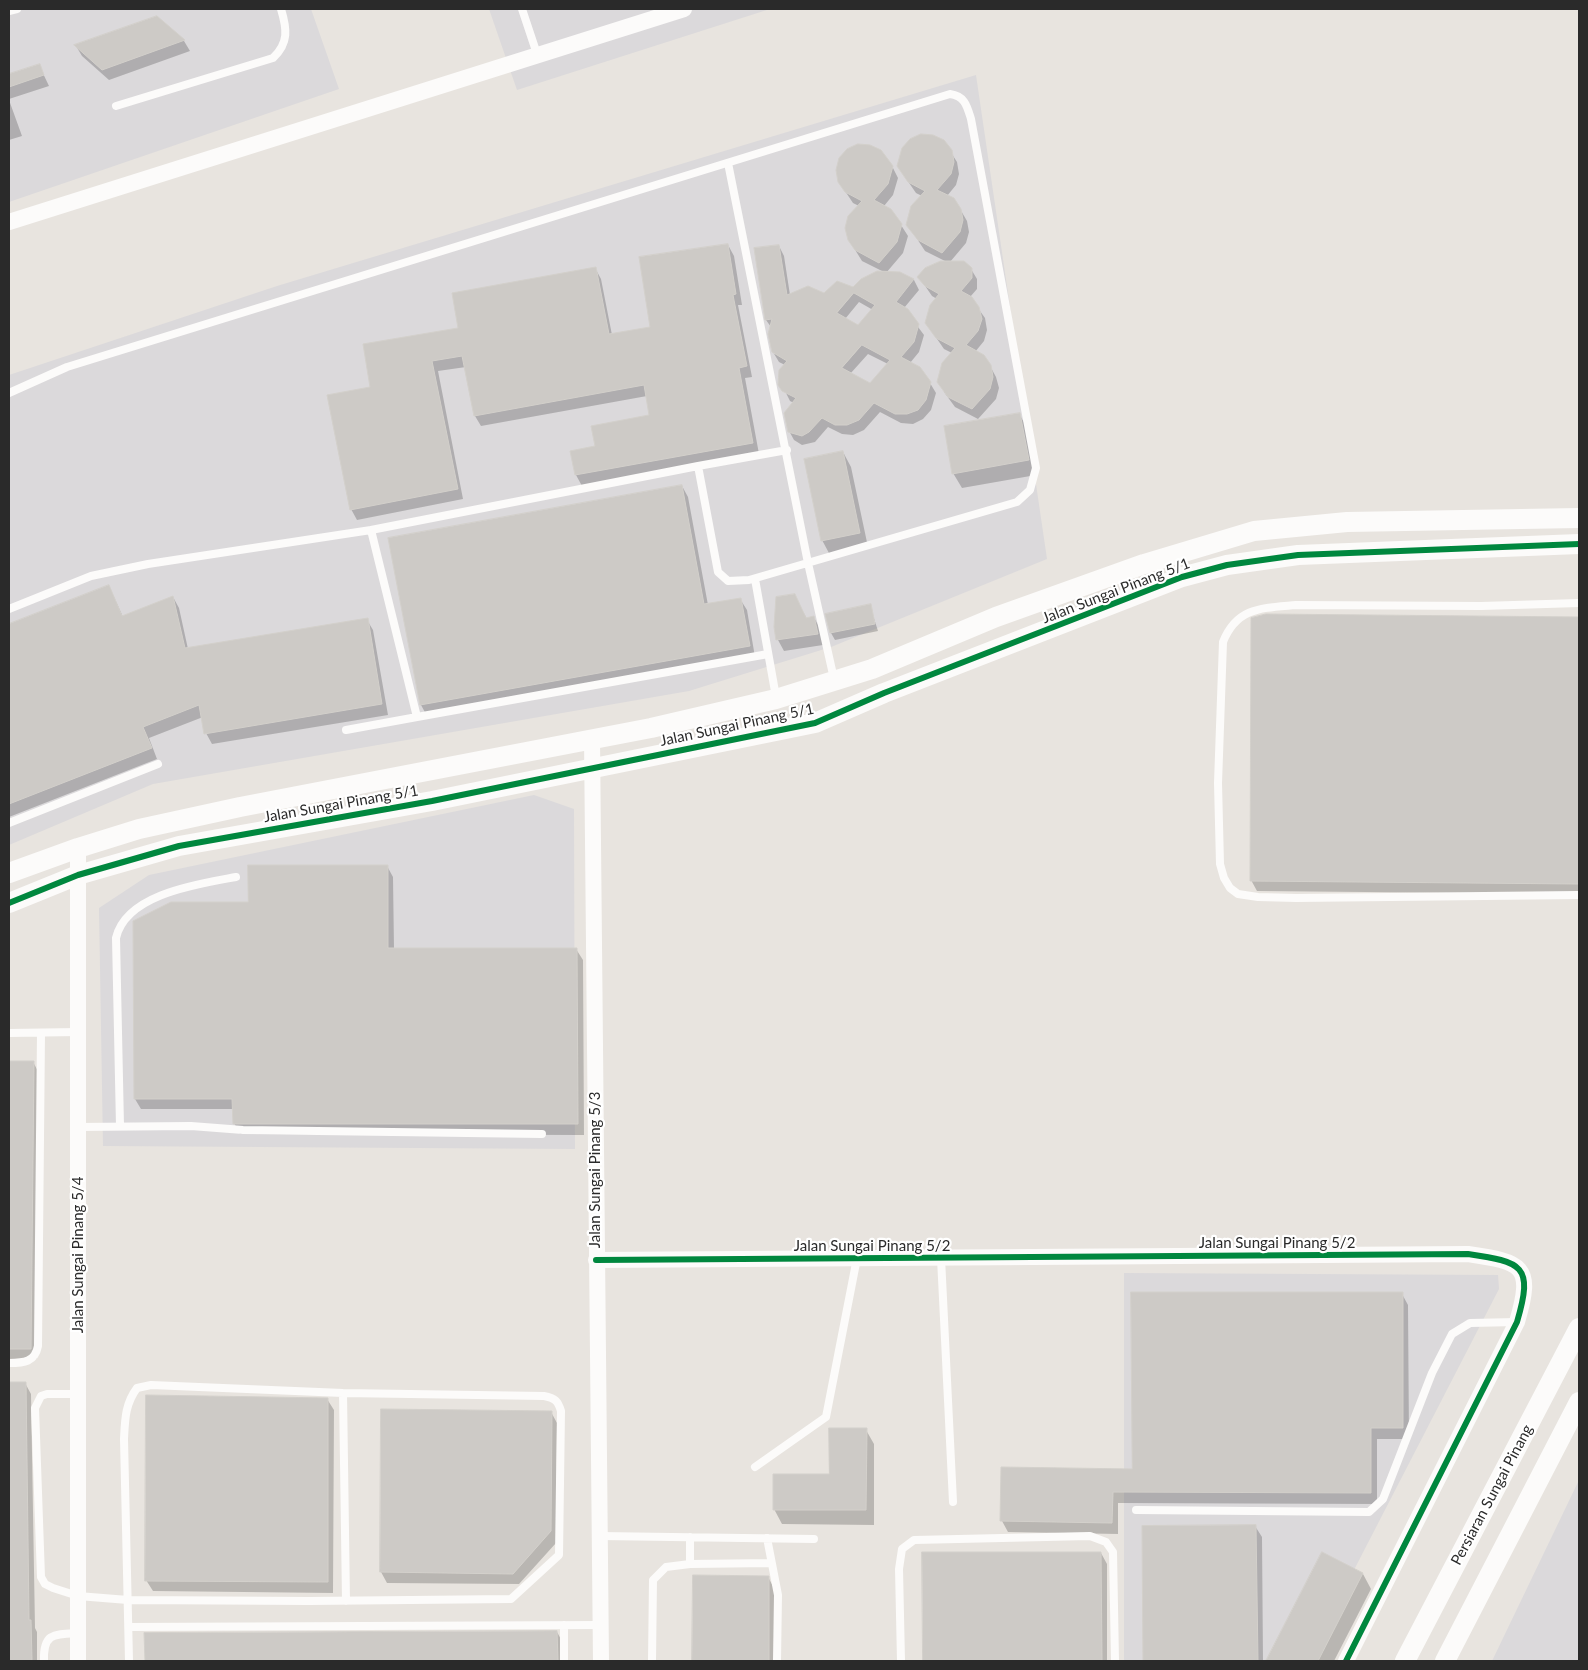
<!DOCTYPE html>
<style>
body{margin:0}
#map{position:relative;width:1588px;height:1670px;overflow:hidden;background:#e8e4df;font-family:Lato,sans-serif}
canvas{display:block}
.frame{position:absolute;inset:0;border:10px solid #2a2a2a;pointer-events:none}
</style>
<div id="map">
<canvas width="1588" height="1670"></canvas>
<div class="frame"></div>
</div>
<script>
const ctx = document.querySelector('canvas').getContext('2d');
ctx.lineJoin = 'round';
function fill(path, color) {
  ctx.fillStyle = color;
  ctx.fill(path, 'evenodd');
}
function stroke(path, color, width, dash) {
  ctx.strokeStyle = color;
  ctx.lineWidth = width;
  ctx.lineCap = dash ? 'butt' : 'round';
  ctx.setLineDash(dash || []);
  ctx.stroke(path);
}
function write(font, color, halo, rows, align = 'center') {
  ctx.font = font + ' Lato,sans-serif';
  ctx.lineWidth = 4.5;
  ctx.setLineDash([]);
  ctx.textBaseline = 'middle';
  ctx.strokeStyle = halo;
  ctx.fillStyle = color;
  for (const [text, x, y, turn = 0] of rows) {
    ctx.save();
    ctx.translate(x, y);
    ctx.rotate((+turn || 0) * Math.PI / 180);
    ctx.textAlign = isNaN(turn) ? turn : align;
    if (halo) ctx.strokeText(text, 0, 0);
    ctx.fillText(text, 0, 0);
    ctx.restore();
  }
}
fill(new Path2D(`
 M9 9H311L339 89 9 202Z
 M489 9H770L517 90Z
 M976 75 1047 559 831 647 689 691 153 784 9 845V375L277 286Z
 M534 795 574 809 575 1149 103 1146 99 908 149 875Z
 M1124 1273 1498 1275 1499 1289 1307 1661H1124Z
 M1579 1480V1661H1492Z`), '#dbd9db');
fill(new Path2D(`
 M157 18 184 41 190 51 109 80 82 56 76 46Z
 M39 65 49 86 9 99V75Z
 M9 100 22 136 9 140Z
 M950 151 957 162 959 174 956 185 947 196 960 209 967 221 969 232 966 243 950 262 971 269 977 279V289L970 297 985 318 987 330 984 341 975 352 990 366 996 377 999 388 996 399 978 419 955 407 944 392 952 353 944 349 926 323 937 299 932 296 919 277 947 262 925 251 908 225 922 196 916 193 905 177Z
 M892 166 898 178 893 195 884 206 901 225 908 236 903 253 886 273H899L914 280 919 290 904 308 924 335 919 352 910 363 930 383 936 393 931 410 923 419 913 424 901 423 880 412 864 430 853 435 842 434 828 427 815 442 802 445 794 440 788 429 794 403 790 401 778 377 785 365 779 362 773 352 771 327 766 320 779 246 784 256 790 295 825 294 854 289 884 272 862 261 849 240 859 206 853 203 839 182ZM859 302 873 310 859 326 845 319ZM868 354 888 364 871 385 850 374Z
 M728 245 734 256 742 305H738L752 377 745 378 759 454 582 486 576 475 596 447 651 416 647 396 481 426 475 416 466 367 438 371 463 499 357 520 351 509 372 388 460 329 595 268 601 279 612 335 651 328Z
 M1019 414 1028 429 1036 475 962 488 953 473Z
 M843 452 851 467 868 547 830 555 822 540Z
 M682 486 688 497 708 605 740 599 747 610 755 657 427 716 421 705 390 539Z
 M109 586 123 617 173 597 179 608 188 649 367 620 373 630 388 715 212 744 206 733 203 717 149 738 157 759 9 817V626Z
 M794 595 807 619 814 618 820 628 823 645 784 651 778 640 776 627Z
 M870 606 878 631 835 640 831 633Z
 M1266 615 1579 618V894L1257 891 1251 880Z
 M387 866 393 877 394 949H576L583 960 584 1135 240 1134 234 1123V1109H141L135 1099 250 903Z
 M9 1062H33L39 1073 37 1359H9Z
 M1402 1294 1408 1305 1409 1439H1377V1504L1118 1503V1534L1008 1532 1002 1521 1133 1470Z
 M9 1383H25L31 1394 35 1628 37 1632V1661H9Z
 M327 1399 334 1410 333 1593 153 1591 146 1580Z
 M551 1412 557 1423 556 1543 519 1584 387 1583 381 1572Z
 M866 1430 874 1444V1525L782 1524 774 1509 830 1475Z
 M1255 1526 1262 1537 1263 1661H1145L1143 1527Z
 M923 1553H1101L1107 1564V1661H924Z
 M1323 1554 1363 1574 1371 1589 1334 1661H1268Z
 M694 1576 768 1577 774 1588V1661H693Z
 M557 1632 563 1643V1661H146V1634Z`), '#0003');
const building = new Path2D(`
 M157 16 185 40 102 70 74 45Z
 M40 64 44 75 9 87V74Z
 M921 134 933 135 944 140 952 150 954 162 951 174 937 190 954 198 961 209 963 220 960 232 942 253 918 240 906 225 911 206 925 191 908 182 897 166 902 148 910 139Z
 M858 144 870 145 881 150 893 166 888 184 874 200 891 209 902 224 897 242 879 263 855 250 848 240 845 228 848 216 862 201 845 192 838 182 836 170 839 158 847 149Z
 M728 244 736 294 733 295 747 366 739 368 753 443 575 475 570 451 595 446 591 426 649 415 644 385 474 416 462 356 432 361 458 489 350 510 327 395 370 387 363 344 458 328 452 293 596 267 609 334 650 327 639 257Z
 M779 245 787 295 808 286 824 293 837 281 853 287 861 279 877 271 900 272 914 279 896 302 908 309 919 324 914 342 901 357 920 367 931 382 926 400 918 410 907 414H895L874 403 859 420 847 425H835L822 418 809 432 802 436 788 432 784 413 796 398 782 391 778 385 779 370 787 361 772 352 768 334 772 319 765 320 754 248ZM854 293 875 305 858 325 837 313ZM862 345 890 360 870 383 842 368Z
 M941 261H964L972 268V278L961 291 972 297 979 307 982 319 978 331 966 345 984 355 991 365 993 377 990 389 972 409 948 397 937 382 942 363 955 348 936 338 925 323 930 305 939 294 925 286 917 277 925 268Z
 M1020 413 1029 460 952 474 944 426Z
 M843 451 860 533 821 541 804 459Z
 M682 485 704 604 741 598 750 646 420 705 388 538Z
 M109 585 122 616 173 596 185 648 368 618 382 704 204 734 199 705 143 727 152 748 9 804V624Z
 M795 594 806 618 814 616 818 634 776 640 774 627 776 597Z
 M871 604 875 624 830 633 825 614Z
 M1266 614 1579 617V884L1250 881 1251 618Z
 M248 865H388V948H577L578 1124H233L232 1099H134L133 921 171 902H248Z
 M9 1061H34L31 1349H9Z
 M1131 1292H1403V1428H1371V1493L1113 1492 1112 1523 1000 1521 1001 1467 1132 1469Z
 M9 1382H26L29 1620H31L32 1661H9Z
 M146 1395 328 1398V1582L145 1581Z
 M381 1409 552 1411 551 1531 513 1574 380 1572Z
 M829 1428H867L866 1510H773V1474H829Z
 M1256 1525 1258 1661H1143L1142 1526Z
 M922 1552H1101L1102 1661H923Z
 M1322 1552 1363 1573 1318 1661H1266Z
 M693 1575 769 1576V1661H692Z
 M557 1631 558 1661H145L144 1633Z`);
fill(building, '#cdcac6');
stroke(building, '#d3d0cb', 1);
stroke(new Path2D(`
 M522 9 537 54
 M9 11 17 9
 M116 106 273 58C289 43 287 29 281 9
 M728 163 808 563 834 679
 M9 393 67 367 950 94C965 96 967 106 971 119L1036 468 1030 490 1017 502 749 580 728 581 718 572 698 466 371 530 148 564 91 576 9 609
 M698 466 787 450
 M371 530 417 717 768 654
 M755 579 776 697
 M1579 603 1481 606 1296 605C1262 608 1237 607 1223 642L1218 783 1220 864 1224 878 1230 888 1238 894 1258 897 1296 898 1579 895
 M346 730 417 717
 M9 823 158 764
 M9 1033 78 1032
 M120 1126 116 938C126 894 198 884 236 877
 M78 1127 191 1126 243 1130 542 1134
 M941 1258 953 1502
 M9 1363C24 1363 35 1362 38 1346L41 1033
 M343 1393 346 1601
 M78 1394H47L41 1396 35 1408 41 1577 45 1584 53 1588 78 1596 128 1600 309 1601 511 1599 559 1555 561 1411C558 1401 555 1398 544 1396L343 1393 151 1385 137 1388C125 1404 125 1420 124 1439 126 1513 128 1587 129 1661
 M755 1467 826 1417 857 1258
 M1136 1510 1369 1512 1383 1499 1432 1373 1452 1334 1470 1323 1517 1322
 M600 1536 814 1539
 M690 1537V1564
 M767 1538 778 1595 777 1661
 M129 1627 601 1625
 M44 1661C43 1633 54 1634 78 1633
 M564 1661V1625
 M652 1661 653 1580 666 1567 690 1564 771 1563
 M901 1661 899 1569 902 1549 914 1540 1090 1536 1106 1542 1113 1552 1115 1661`), '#fcfbfa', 8);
stroke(new Path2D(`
 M9 222 684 9
 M592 739 601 1661
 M78 848V1661
 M596 1260 1468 1254C1522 1262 1534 1265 1517 1322L1346 1661`), '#fcfbfa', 16);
stroke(new Path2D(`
 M9 873 78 848 139 829 240 807 651 728 776 699 872 669 996 617 1144 564 1254 531 1347 522 1579 518
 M9 903 78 875 179 846 432 801 815 723 884 693 1182 577 1227 565 1298 555 1579 544
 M1405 1661 1579 1328
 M1445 1661 1579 1402`), '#fcfbfa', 20);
stroke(new Path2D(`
 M9 903 78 875 179 846 432 801 815 723 884 693 1182 577 1227 565 1298 555 1579 544
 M596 1260 1468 1254C1522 1262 1534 1265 1517 1322L1346 1661`), '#00873e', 6);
write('15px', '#2a2a2a', '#fff', [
 ["Jalan Sungai Pinang 5/1",1116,591,-21],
 ["Jalan Sungai Pinang 5/1",737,725,-12],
 ["Jalan Sungai Pinang 5/1",341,804,-10],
 ["Jalan Sungai Pinang 5/3",595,1170,-90],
 ["Jalan Sungai Pinang 5/2",1277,1243],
 ["Jalan Sungai Pinang 5/2",872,1246],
 ["Jalan Sungai Pinang 5/4",78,1255,-90],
 ["Persiaran Sungai Pinang",1492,1495,-62]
]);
</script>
